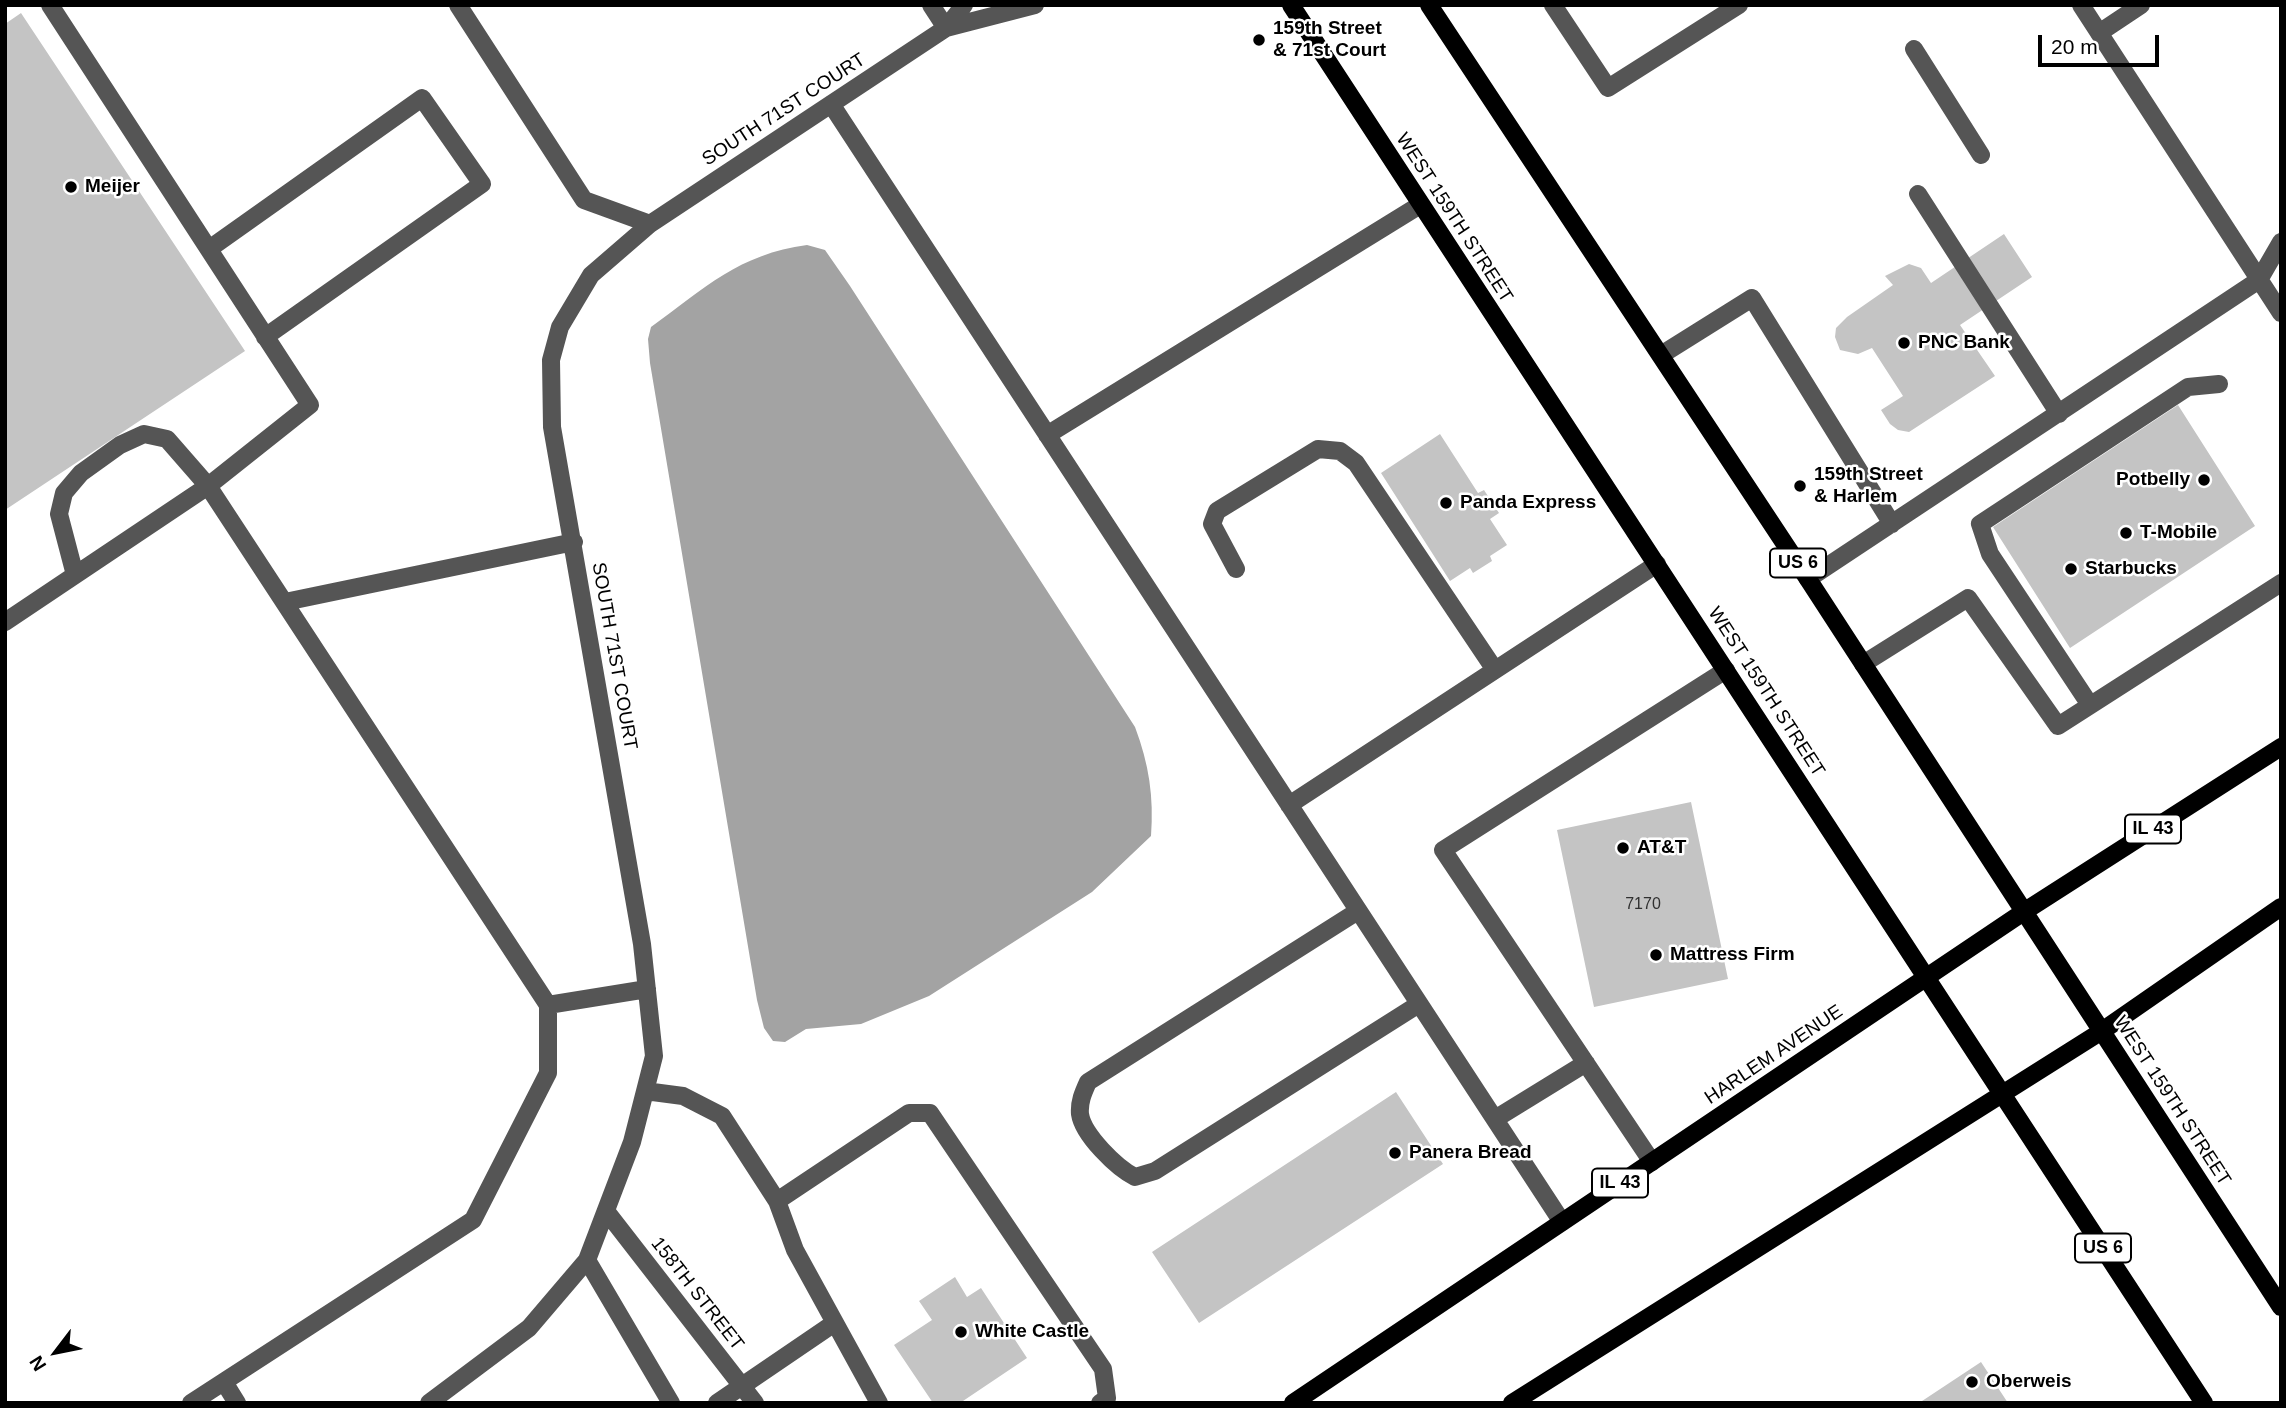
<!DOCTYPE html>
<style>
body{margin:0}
#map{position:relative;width:2286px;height:1408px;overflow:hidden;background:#fff;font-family:Helvetica,sans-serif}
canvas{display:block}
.frame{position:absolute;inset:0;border:7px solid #000;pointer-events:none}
.north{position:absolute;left:21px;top:1317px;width:70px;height:70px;-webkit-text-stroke:5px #fff;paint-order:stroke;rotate:238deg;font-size:19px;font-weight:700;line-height:28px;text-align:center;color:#000}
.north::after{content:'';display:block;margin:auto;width:24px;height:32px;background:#000;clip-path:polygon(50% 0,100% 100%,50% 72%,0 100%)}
.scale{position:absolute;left:2038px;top:35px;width:121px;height:32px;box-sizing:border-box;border:4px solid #000;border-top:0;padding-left:9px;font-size:21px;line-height:24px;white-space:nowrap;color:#000;-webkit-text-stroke:5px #fff;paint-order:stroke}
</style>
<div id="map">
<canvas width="2286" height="1408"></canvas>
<div class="frame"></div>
<div class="north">N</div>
<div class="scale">20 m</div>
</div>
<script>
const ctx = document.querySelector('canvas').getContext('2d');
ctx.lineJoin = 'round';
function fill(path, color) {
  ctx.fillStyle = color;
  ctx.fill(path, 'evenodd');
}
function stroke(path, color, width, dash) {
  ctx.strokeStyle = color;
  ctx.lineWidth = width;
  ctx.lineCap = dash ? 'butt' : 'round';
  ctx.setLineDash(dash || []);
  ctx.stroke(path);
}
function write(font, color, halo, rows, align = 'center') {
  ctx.font = font + ' Helvetica,sans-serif';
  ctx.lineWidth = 5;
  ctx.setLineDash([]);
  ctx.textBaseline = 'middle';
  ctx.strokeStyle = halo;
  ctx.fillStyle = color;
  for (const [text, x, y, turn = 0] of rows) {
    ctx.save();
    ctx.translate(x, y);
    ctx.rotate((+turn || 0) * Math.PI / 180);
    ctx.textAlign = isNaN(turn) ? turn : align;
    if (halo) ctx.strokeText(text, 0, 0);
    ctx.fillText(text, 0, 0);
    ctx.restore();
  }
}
fill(new Path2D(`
 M807 245 825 250 850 286 1135 727C1149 764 1154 797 1151 836L1092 892 929 996 861 1024 806 1029 785 1042 773 1041 764 1028 757 1000 650 363 648 339 651 327C705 288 739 254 807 245Z`), '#a3a3a3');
fill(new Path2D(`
 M21 13 245 351 5 510V24Z
 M2004 234 2032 277 1960 325 1995 376 1909 432 1898 430 1890 424 1881 410 1903 396 1872 348 1858 354 1840 350 1835 337 1836 328 1847 317 1893 285 1885 276 1909 264 1921 268 1931 283Z
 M2178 405 2255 526 2070 648 1993 527Z
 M1440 434 1478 493 1484 490 1499 513 1490 519 1507 545 1490 556 1492 561 1473 573 1470 568 1450 581 1381 473Z
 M1691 802 1728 979 1594 1007 1557 830Z
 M1396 1092 1443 1164 1199 1323 1152 1252Z
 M955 1277 967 1297 981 1288 1027 1358 960 1403H933L894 1345 932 1320 919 1301Z
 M1981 1362 2008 1403H1919Z`), '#c4c4c4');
stroke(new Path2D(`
 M458 5 584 200 650 224
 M931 5 946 28
 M1553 5 1608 88 1739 5
 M2081 5 2281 313
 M946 28 1035 5
 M2099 33 2141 5
 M1914 49 1981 155
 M831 104 1562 1222
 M1918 194 2059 414
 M209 249 422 98 482 184 265 337
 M1661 355 1752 298 1892 524
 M1047 435 1420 205
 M1236 569 1212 524 1217 511 1318 449 1340 451 1356 463 1495 670
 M75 575 59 514 64 493 81 473 120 445 144 434 167 439 208 486 548 1005V1073L473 1220 191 1403
 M1808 579 2259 280 2281 242
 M285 602 574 542
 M5 622 208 486 310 405 50 5
 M1863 664 1968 598 2058 726 2281 583
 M2090 705 1990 554 1980 524 2188 387 2219 384
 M1289 805 1657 564
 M1358 911 1088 1082C1083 1093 1079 1102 1080 1114 1083 1135 1117 1168 1135 1177L1155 1171 1419 1004
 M548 1005 647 989
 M645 1091 683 1096 722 1116 777 1201 795 1250 879 1403
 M1495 1119 1586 1063
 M1652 1162 1443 850 1726 670
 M777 1201 909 1113H930L1103 1369 1107 1398 1100 1403
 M606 1211 755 1403
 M587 1260 671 1403
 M224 1382 237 1403
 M429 1403 529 1328 587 1260 632 1142 654 1056 642 944 552 427 551 360 560 327 591 275 650 224 946 28 964 5
 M717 1403 833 1324`), '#555', 18);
stroke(new Path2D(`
 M1291 5 2204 1403
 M1429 5 1808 579 2281 1307
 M1293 1403 2025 911 2281 747
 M1512 1403 2102 1031 2281 907`), '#000', 18);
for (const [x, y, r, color] of [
 [1259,40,7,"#000"],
 [71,187,7,"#000"],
 [1904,343,7,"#000"],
 [2204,480,7,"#000"],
 [1800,486,7,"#000"],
 [1446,503,7,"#000"],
 [2126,533,7,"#000"],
 [2071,569,7,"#000"],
 [1623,848,7,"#000"],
 [1656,955,7,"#000"],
 [1395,1153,7,"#000"],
 [961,1332,7,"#000"],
 [1972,1382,7,"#000"]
]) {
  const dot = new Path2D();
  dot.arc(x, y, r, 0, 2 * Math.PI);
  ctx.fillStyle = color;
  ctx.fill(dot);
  stroke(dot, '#fff', 2.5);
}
write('16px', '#313131', null, [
 ["7170",1643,905]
]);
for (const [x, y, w] of [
 [1798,563,56],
 [2153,829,56],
 [1620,1183,56],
 [2103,1248,56]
]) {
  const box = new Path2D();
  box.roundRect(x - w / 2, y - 14.5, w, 29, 5);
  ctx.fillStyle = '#fff';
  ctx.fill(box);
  stroke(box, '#000', 2);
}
write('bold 18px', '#000', null, [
 ["US 6",1798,563],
 ["IL 43",2153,829],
 ["IL 43",1620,1183],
 ["US 6",2103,1248]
]);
write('bold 19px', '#000', '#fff', [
 ["159th Street",1273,29],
 ["& 71st Court",1273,51],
 ["Meijer",85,187],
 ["PNC Bank",1918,343],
 ["159th Street",1814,475],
 ["& Harlem",1814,497],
 ["Potbelly",2190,480,"right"],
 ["Panda Express",1460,503],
 ["T-Mobile",2140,533],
 ["Starbucks",2085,569],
 ["AT&T",1637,848],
 ["Mattress Firm",1670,955],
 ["Panera Bread",1409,1153],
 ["White Castle",975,1332],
 ["Oberweis",1986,1382]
], 'left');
write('19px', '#000', '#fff', [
 ["SOUTH 71ST COURT",784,110,-33],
 ["WEST 159TH STREET",1454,218,57],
 ["SOUTH 71ST COURT",614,656,80],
 ["WEST 159TH STREET",1766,692,57],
 ["HARLEM AVENUE",1774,1055,-34],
 ["WEST 159TH STREET",2172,1101,57],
 ["158TH STREET",697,1294,52]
]);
</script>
